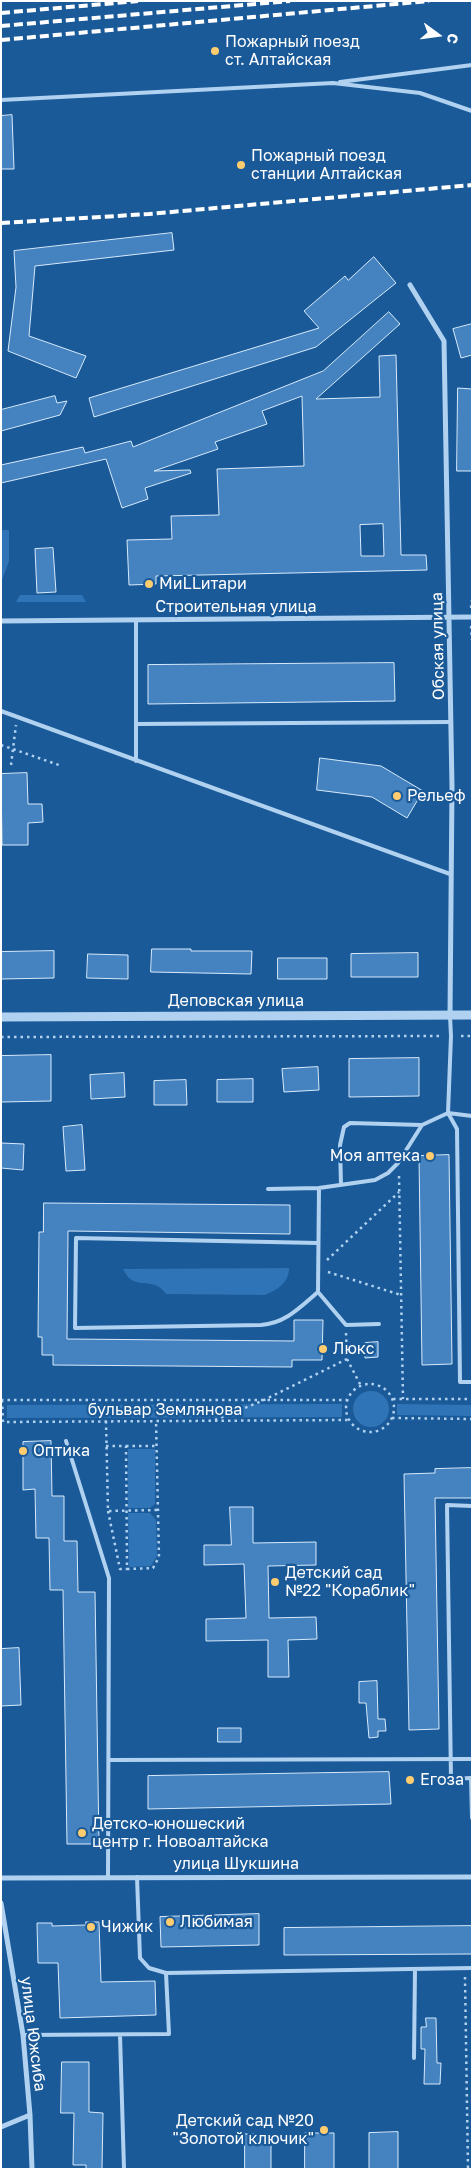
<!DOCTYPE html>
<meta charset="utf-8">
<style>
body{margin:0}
#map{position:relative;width:473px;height:2170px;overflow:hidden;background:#1b5a99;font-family:"Golos Text",sans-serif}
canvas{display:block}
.frame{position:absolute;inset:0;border:2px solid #fff;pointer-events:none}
.north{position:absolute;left:413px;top:10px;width:50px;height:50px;-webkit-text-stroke:4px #1b5a99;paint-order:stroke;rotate:104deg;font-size:14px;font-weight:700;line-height:20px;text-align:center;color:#fff}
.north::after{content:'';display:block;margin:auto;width:18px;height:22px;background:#fff;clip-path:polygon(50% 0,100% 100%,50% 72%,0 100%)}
</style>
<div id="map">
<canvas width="473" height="2170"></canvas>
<div class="frame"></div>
<div class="north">С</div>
</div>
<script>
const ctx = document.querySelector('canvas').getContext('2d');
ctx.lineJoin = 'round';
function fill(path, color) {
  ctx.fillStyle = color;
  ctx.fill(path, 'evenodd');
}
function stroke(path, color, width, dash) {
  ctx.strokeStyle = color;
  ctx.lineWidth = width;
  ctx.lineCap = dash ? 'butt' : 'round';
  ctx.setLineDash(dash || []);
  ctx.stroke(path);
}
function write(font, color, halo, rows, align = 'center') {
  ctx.font = font + ' "Golos Text",sans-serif';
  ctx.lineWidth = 4.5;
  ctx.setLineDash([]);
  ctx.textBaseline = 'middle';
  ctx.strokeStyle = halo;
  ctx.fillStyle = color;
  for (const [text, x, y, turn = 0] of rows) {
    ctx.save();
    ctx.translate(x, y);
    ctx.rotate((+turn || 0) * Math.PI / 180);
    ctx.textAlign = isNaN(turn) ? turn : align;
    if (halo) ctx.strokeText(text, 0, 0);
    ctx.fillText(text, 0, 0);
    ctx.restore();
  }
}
fill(new Path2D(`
 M1 530H9V561L1 583Z
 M20 595H82L86 602H16Z
 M289 1268C289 1283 277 1290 265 1295L166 1294C153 1274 135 1294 123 1269Z
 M353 1409a18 18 0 1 1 36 0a18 18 0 1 1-36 0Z
 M342 1404V1417L7 1418V1405Z
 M397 1404 472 1405V1416L397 1415Z
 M128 1449H155V1504L150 1508H128Z
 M128 1513H150L156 1520 157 1556 151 1566 129 1567Z`), '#2f74b6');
const building = new Path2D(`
 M12 115 14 169H1V116Z
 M172 233 174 250 35 266 29 336 86 356 76 378 8 351 16 287 14 251Z
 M374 257 396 283 316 347 94 417 89 398 319 328 304 311 345 276 348 280Z
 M389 312 400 324 316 399 380 397 379 356 396 355 401 555H426L427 570 156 576V584L129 585 127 540 172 539 171 516 219 515 217 469 304 466 302 396 262 411 267 424 215 442 218 449 154 471 190 470 191 473 145 488 148 499 122 508 106 459 1 483V465L83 447 85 453 131 441 133 447 323 371ZM383 524 384 556H361L360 525Z
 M472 324V355L461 358 453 329Z
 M458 388 472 389V471H457Z
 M55 396 57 403 67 401 60 415 1 431V410Z
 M53 548 56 592 37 593 35 549Z
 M394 663 395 701 148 704V665Z
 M320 758 381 766 423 791 407 818 372 797 317 790Z
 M27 773 28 804H42L43 822 28 823V845H2L1 774Z
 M152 949H191V951H252L251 974 151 972Z
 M54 951V978L1 979V952Z
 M418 953V977H351V954Z
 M88 954 128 955V979L87 978Z
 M278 958H327V979H278Z
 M51 1055V1101L1 1102V1056Z
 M419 1058V1096L349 1097V1059Z
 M318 1067 319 1090 284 1092 282 1069Z
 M124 1073 125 1097 91 1099 90 1075Z
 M253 1079V1102H217V1080Z
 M186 1080 187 1105H154V1081Z
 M82 1125 85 1170 66 1171 63 1127Z
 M1 1143 24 1144 23 1170 1 1168Z
 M449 1155 452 1364 422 1365 419 1156Z
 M44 1203 290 1205V1234L68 1231 67 1339 294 1341V1320H323L322 1360H292V1367L53 1365V1355H42V1337H38L39 1232H43Z
 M378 1342V1357L365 1358V1343Z
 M51 1441 52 1496H64V1541H77L78 1592H95L99 1844H67L63 1590H50L49 1538H36L35 1489 23 1490V1442Z
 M472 1468V1498H435L439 1729 409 1730 404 1474 435 1473V1469Z
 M230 1507H253V1543L316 1542V1565L268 1566 269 1618 316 1617 317 1639 288 1640 289 1677H268V1640L206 1641V1619L246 1618 244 1564 204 1565V1545H231Z
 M19 1648 21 1705 1 1706V1649Z
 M377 1681 378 1719H385L386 1731H378V1737L369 1738 366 1703H359V1682Z
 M218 1728H241V1742H218Z
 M389 1772 391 1804 148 1809V1776Z
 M259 1914V1945L161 1947 160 1917Z
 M86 1922H99L101 1982 155 1981 156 2015 60 2018 58 1963H38L37 1923H52V1926L86 1925Z
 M472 1926V1954L284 1955V1928Z
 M426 2018H436L437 2063H441L440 2084H424L425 2049H421V2027H426Z
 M62 2062H89V2112L103 2113 102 2169H86V2165H73L74 2113H61Z
 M398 2132V2169H369V2133Z
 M305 2133H334V2169H305Z
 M245 2134H271V2169H245Z`);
fill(building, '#4483bf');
stroke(building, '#d7eafb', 1);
stroke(new Path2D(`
 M471 608 472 600
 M471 626 472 640
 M1 745 59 765
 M11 765 16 725
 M461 1036H472
 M1 1037 443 1036
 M399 1176 403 1399
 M327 1260 399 1192
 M328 1272 401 1295
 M346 1333 347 1359 361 1386
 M346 1408a24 24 0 1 1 48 0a24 24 0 1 1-48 0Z
 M393 1399H472
 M1 1400H347
 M2 1400 3 1422 349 1420
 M392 1418 472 1419
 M215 1420 262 1401 347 1359
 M106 1421 108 1511 158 1510
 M106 1446H126L127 1569 153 1568 159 1557 156 1421
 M126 1446H157
 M108 1511 120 1569H127
 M465 1977 468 2169`), '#b0d2f0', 2.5, [2.5, 4]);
stroke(new Path2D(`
 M340 82 472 65
 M1 100 333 83 420 93 472 111
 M1 711 450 874
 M136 724 451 722
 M136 761V620
 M450 1016 451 1036 448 1113 457 1129 460 1382H472
 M341 1185 340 1145 344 1127 350 1123 422 1125
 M268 1189 319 1188
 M318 1243 76 1238 75 1328 261 1325C286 1323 300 1307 318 1292L319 1188 375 1180 388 1173 398 1163 422 1125 448 1113 472 1116
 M318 1292 346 1325 379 1324
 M66 1441 109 1578 108 1877
 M109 1760 472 1759
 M471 1778 451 1779 447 1505 472 1506
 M471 1778 472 1818
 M137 1877 140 1958 149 1968 166 1973 472 1968
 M23 2035 169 2034 166 1973
 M120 2035 124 2169
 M414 2058 415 1969`), '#b0d2f0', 4);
stroke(new Path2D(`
 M410 285 444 341 452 787 450 1015
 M1 621 472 617
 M1 1878 472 1877
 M1 1903 23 2035 30 2115 32 2169
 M1 2127 30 2115`), '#b0d2f0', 5);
stroke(new Path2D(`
 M1 1017 472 1015`), '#b0d2f0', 9);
stroke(new Path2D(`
 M1 13 138 1
 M1 26 290 1
 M1 40 429 1
 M1 223 149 214 472 185`), '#fff', 4, [9, 4]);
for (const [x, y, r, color] of [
 [215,51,5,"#ffcc70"],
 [241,165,5,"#ffcc70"],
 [149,584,5,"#ffcc70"],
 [397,796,5,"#ffcc70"],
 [430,1156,5,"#ffcc70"],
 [323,1349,5,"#ffcc70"],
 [23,1451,5,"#ffcc70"],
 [275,1582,5,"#ffcc70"],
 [410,1780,5,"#ffcc70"],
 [82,1833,5,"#ffcc70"],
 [170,1922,5,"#ffcc70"],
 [91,1927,5,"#ffcc70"],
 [324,2130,5,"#ffcc70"]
]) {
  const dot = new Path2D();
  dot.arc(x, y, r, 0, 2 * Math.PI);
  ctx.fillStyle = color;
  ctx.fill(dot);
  stroke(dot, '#1b5a99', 2);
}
write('16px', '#fff', '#1b5a99', [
 ["Пожарный поезд",225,42],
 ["ст. Алтайская",225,60],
 ["Пожарный поезд",251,156],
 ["станции Алтайская",251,174],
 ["МиLLитари",159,584],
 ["Рельеф",407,796],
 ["Моя аптека",420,1156,"right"],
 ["Люкс",333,1349],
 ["Оптика",33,1451],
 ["Детский сад",285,1573],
 ["№22 \"Кораблик\"",285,1591],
 ["Егоза",420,1780],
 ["Детско-юношеский",92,1824],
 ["центр г. Новоалтайска",92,1842],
 ["Любимая",180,1922],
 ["Чижик",101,1927],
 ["Детский сад №20",314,2121,"right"],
 ["\"Золотой ключик\"",314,2139,"right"]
], 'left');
write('16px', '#fff', '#1b5a99', [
 ["Строительная улица",236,607],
 ["Обская улица",438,646,-91],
 ["Деповская улица",236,1001],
 ["бульвар Землянова",165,1410],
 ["улица Шукшина",236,1864],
 ["улица Южсиба",33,2034,83]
]);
</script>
